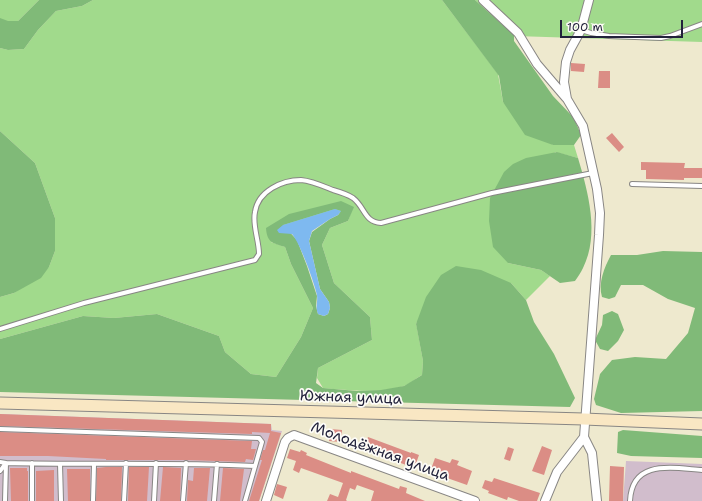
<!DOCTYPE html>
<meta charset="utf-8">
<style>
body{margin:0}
#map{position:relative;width:702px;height:501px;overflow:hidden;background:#eee9ce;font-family:"Shantell Sans",sans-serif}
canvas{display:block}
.scale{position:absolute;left:560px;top:20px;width:123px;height:18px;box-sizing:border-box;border:2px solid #22223b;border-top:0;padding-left:5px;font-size:12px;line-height:14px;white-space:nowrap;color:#22223b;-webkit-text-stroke:3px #fdfcf7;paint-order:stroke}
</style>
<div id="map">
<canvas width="702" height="501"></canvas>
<div class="scale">100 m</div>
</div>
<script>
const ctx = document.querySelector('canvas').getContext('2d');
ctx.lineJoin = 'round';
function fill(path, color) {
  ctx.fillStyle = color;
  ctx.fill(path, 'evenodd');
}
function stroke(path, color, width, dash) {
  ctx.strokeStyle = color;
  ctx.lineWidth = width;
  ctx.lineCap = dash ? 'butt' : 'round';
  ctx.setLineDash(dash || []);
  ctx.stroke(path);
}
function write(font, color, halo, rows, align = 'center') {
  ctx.font = font + ' "Shantell Sans",sans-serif';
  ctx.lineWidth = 3.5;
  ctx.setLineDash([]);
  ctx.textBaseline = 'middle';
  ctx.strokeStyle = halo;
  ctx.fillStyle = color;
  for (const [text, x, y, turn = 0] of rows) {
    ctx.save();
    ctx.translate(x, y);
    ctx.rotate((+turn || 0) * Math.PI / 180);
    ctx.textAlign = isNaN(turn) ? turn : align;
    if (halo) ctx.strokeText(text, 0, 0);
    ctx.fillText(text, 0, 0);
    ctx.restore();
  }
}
fill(new Path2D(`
 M0 414 271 424 272 430 282 431 259 501H0Z
 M626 461 702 464V501H623Z`), '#d1bdcc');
fill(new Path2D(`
 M0 0H39L18 21H6L0 19Z
 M93 0H442L498 74 503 102 553 145H574L578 158 555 152 508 263 541 270 550 276 526 300 511 283 416 323 423 361 422 375C416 378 410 384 404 386 380 394 347 390 323 388L317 378 318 368 372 340 370 317 334 283 322 245 330 228 348 221 353 207 271 242 285 247 291 264 313 308 301 337 276 377 251 374 225 352 219 336 157 314 114 318 83 316 0 339V297L14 293 49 267 55 251V218L35 163 0 131V48L8 50 24 49 38 30 56 11 82 6Z
 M475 0H702V42L515 36Z`), '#a1da8c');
fill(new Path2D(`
 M39 0H93L82 6 56 11 38 30 24 49 8 50 0 48V18L8 21H18Z
 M442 0H475L514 35V41L553 96 574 118 581 135 574 145H553L525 135 503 102 499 76Z
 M0 131 35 163 55 218V251L49 267 41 278 14 293 0 297Z
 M557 152 578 158C588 192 600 234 583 268 581 272 578 277 575 281L560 283 541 270 508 263 493 247 489 221 490 198 504 172 513 164 526 158Z
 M341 201 354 207 348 221 330 228 322 245 334 283 370 317 372 340 318 368 316 383 323 388 357 391 381 390 404 386 422 375 423 361 416 324 426 297 441 275 456 266 481 270 511 283 526 300 534 322 554 354 575 398 570 407 0 392V339L83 316 114 318 157 314 219 336 225 352 251 374 276 377 301 337 313 308 291 264 285 247C273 243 267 243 266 228L289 214ZM335 209 341 211 338 215 330 219 312 232 309 241 320 289 329 302 330 308 328 314 324 316 318 314 316 306 317 296 307 266 297 240 283 225Z
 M663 251 702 252V411L621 413 596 405 594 399 600 374 612 360 635 357 666 359 688 333 695 308 668 299 643 285H621L615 297 609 299 602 297C598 283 604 268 611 255H637Z
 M612 311 618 314 624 330 618 341 608 351 600 349 595 340 602 325 603 315Z
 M623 430 702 436V458L631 456 617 453 618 432Z`), '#80ba78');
fill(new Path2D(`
 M335 209 341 211 338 215 330 219 312 231 309 241 320 289 329 302 330 308 328 314 324 316 318 314C315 306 318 303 317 295 314 282 301 245 292 234L279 233 277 230 283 225Z`), '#7eb9f0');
fill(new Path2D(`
 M571 63 585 64 584 72 571 71Z
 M599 71H610V88H598Z
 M612 133 624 147 619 152 606 138Z
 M641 162 685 163 684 168H702V178H684V180L646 179V170H641Z
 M0 414 271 424V431L281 433 259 501H249L262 460H260L263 450H265L270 433 252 432V434L0 426Z
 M330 429 342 430 341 442 329 441Z
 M0 432 252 441 251 449H256L253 460 246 459 245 462 186 460H106V459L48 456H0Z
 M368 437 411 453V452L419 455 414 469 406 466V465L364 449Z
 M542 446 552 450 544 475 532 471Z
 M508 447 514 449 510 461 504 459Z
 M290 449 300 452 301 450 307 453 306 455 351 473V471L399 489 400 486 407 488 406 493 425 501H371L374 491 357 485 355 490 350 488 346 500 347 501H327L330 494 338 497 343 483 301 468 299 473 293 470 296 461 287 458Z
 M435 458 450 463 452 459 459 461 457 465 472 471 467 485 430 472Z
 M610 466 624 467 623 501H609Z
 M106 467H122L121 501H96L97 468Z
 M129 467H149L147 501H128Z
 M163 467 181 468 180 501H160Z
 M10 468H27V471H28V501H11Z
 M194 468H210L207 501H187L188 480 193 481Z
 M223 468 244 469 240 501H220Z
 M67 469H90V501H68Z
 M54 470V501H36V471Z
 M494 478 540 493 537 501H519L508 497 507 500 488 493 489 491 482 488 485 480 492 482Z
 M277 484 287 487 283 499 274 495Z`), '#db8d85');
const lane = new Path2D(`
 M581 30 591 33 609 36 661 38 670 36 702 24
 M632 184 702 186
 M0 329 84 303 255 260 259 254C259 240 252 225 255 212 258 191 282 180 301 180 312 181 323 186 333 190 340 192 347 194 353 198 365 207 364 222 381 223L492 193 593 173
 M0 429 259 438 262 442 245 501
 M0 462 6 463 0 471
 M32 463V501
 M60 464 61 501
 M5 501 6 463C89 465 172 462 255 466
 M93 501 94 465
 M124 501 126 463
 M154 501 156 463
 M183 501 186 463
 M214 501 217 464
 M630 501C632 459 672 468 702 470`);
const street = new Path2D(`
 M483 0 518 33 537 64 566 98
 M589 0 581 30 570 50 566 62 564 82 567 99 583 126 597 189 600 213 599 235 584 437 592 453 597 501
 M266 501 285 442 288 438 294 435 475 501
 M545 501 557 472 584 437`);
const secondary = new Path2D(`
 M0 403 584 419 702 424`);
stroke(lane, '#888684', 6);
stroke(street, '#888684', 10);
stroke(secondary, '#888684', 13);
stroke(lane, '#fff', 4);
stroke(street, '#fff', 8);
stroke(secondary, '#f9e7c3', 11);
write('15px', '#22223b', '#fdfcf7', [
 ["Южная улица",351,398,2],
 ["Молодёжная улица",380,452,20]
]);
</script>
